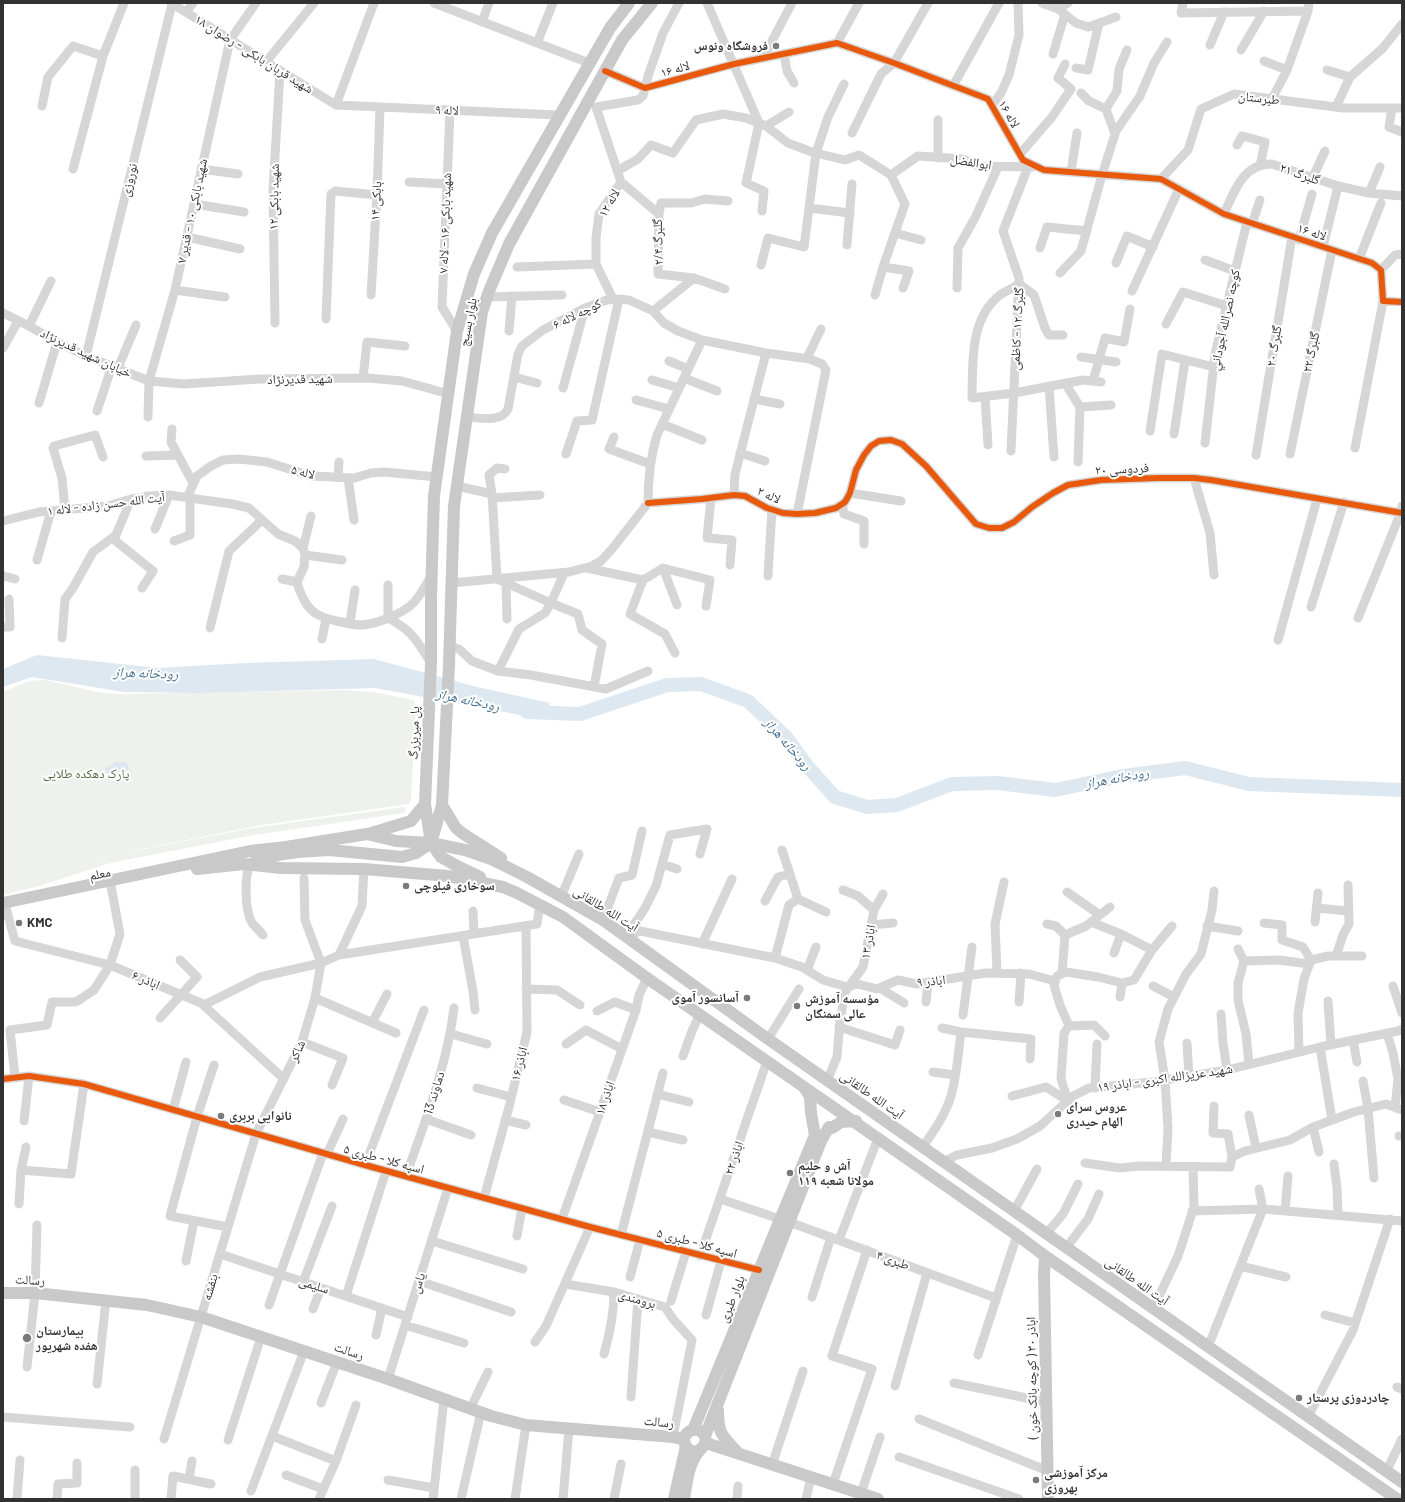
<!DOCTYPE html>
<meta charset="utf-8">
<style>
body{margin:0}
#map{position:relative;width:1405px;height:1502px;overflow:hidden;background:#fff;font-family:Barlow,sans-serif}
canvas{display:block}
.frame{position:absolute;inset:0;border:4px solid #323232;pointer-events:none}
</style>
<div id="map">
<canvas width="1405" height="1502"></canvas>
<div class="frame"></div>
</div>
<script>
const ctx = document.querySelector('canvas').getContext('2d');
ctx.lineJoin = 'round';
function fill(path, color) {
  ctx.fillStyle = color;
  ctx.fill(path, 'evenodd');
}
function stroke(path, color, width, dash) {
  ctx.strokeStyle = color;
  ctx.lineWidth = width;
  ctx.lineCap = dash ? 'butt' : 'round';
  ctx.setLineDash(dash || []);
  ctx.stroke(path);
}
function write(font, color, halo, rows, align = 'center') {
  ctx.font = font + ' Barlow,"Noto Naskh Arabic",sans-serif';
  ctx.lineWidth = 4;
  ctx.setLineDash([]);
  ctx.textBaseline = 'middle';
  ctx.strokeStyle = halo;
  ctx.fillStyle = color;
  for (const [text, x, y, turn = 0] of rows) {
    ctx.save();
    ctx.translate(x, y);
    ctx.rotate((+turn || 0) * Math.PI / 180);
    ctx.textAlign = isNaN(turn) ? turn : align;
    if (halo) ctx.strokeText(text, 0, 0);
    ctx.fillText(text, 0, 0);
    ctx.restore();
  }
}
fill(new Path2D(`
 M46 680 97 692 117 694 344 690 373 692 414 700 416 710 411 799 409 804 256 826 107 856 95 861 108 856 252 828 405 807V813L254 835 110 863 39 886 3 895V692L29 681Z`), '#eff2ec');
fill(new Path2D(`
 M37 655 158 668 245 663 374 659 477 687 550 703 542 719 375 688 201 693 124 692 32 677 3 687V669Z
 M116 762H125L129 766V769C123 776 115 777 107 774L105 771 106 768Z`), '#dde8f0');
stroke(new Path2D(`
 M527 712 580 714 667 685 701 684 748 701 786 737 808 767 835 797 867 807 897 805 952 784 998 783 1055 790 1123 776 1185 768 1249 784 1402 790`), '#dde8f0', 14);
stroke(new Path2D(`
 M171 3 336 105 558 115
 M434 3 589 63
 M707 3 759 123
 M1042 3 1058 9 1068 3
 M1183 3 1181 13 1308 11 1309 3
 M1058 9 1076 23 1088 27 1116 17
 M186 12 193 3
 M482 22 489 3
 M537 43 553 3
 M837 43 859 3
 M1210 45 1224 12
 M1241 50 1264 11
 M784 54 787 71 794 83
 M1053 54 1065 14
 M763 58 792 3
 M1264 61 1287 70
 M266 62 314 3
 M1076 68 1088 70 1099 23
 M1327 70 1350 77
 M605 71 645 88 734 64 837 43 894 63 988 99 1023 160 1044 170 1161 179 1224 214 1372 263 1381 270 1383 301 1402 302
 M953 86 999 3
 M1081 93 1089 101 1106 109 1115 134
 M1272 99 1287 70 1308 11
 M336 105 374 3
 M992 105 1001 93 1009 75 1019 35 1018 3
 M42 106 48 77 73 46 103 56
 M1336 107 1350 77 1383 48 1402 24
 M1392 108 1389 127 1402 132
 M1106 109 1117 91 1119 69 1127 50
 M450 110 442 307 457 331
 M938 120V158
 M759 123 746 183 764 191 762 211
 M766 126 789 112
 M852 133 881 74 894 63 928 3
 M1237 145 1242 136 1265 142 1260 166
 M1020 154 1052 117 1071 89 1058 78 1065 64
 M73 169 103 56 124 3
 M201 169 238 174
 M617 171 638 159 651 145 673 153 696 120 723 114 746 118 766 126 788 143 812 152 845 160 859 155 891 175 918 156 963 159 978 166 1033 167
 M1071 172 1077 133
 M891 175 905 204 883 267 909 271 903 288
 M1313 177 1325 151
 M1161 179 1188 150 1201 109 1234 94 1343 108H1402
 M409 182 447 184
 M621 182 659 214 658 274 694 278 725 289
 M1369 193 1380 167
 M194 204 244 212
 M809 208 850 213
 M659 214 661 203H691L705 199 728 201
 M1224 214C1234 192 1243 163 1272 164L1338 186 1369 193 1402 196
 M1252 224 1260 200
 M895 233 921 240
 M187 237 240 249
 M1299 240 1312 194
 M847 245 852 184
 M1323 247 1338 186
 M1040 248 1047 227 1087 231
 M1359 259 1381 203
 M1205 260 1235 271
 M1116 263 1127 236 1153 247
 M761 265 768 238 804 247 816 153 828 117 844 84
 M517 267 596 264
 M1381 270 1395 255 1402 254
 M1060 273 1081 251 1102 175 1116 131 1140 96 1154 63 1167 42
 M957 288 958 248 975 218 998 167
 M175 290 225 297
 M1132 291 1179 189
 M371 295 377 195 380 107
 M875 295 883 267
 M487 297 562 295
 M613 299 596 264V238L599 214 621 182 596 107 638 100 643 96 648 76 663 33 679 3
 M653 311 694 278
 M3 313 29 326 57 342 86 356 149 381 184 384 260 379 368 378 402 381 449 394
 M326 319 331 194 335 191 377 195
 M275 323 273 190 280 71
 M1166 324 1183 292 1227 306
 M29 326 51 281
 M509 331 512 296
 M1063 335H1049L1045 328 1034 295 1019 284C1013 288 1006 291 1000 295 969 319 973 364 972 398L1014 393 1083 380 1101 382
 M3 348 18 321
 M86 356 172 4
 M1081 357 1116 362
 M807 358 821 329
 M669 361 688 369
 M118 368 136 325
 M514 377 537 383
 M363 378 367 342 405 346
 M684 378 717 391
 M652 380 679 388
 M1093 381 1105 338 1124 342 1130 309
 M1065 383 1080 407 1078 462
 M1049 386 1054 457
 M563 388 585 308
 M985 397 988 445
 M754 399 780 404
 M636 400 669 409
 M39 403 57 342
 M1080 407 1111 405
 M97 411 112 366
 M148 417 149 381 175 290 230 40 256 3
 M467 417C480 418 501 423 508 409L518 354 522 346 543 330 585 308 607 300 619 299 629 300 642 306 653 311 664 323 678 331 702 340 766 353 810 359 822 364 826 370 797 514
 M662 424 702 440
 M172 429 171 442 193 483
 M1150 431 1162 354 1214 367
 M1174 434 1185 360
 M614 437 609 449 650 464
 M1205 443 1215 354 1247 222
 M1355 448 1383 301
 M1011 451 1019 278 1003 231 1028 167
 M740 453 765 461
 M566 454 577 421 592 420 619 299
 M1290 454 1332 250
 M1256 455 1292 237
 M146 456 178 455
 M338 478 339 462
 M348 478 354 520
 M1194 478 1210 533 1214 575
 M457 486 492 494 497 579 551 603 564 573
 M850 493 901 501
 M492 494 489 475 497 468 505 469
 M734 495 735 474 766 353
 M187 498 197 476 211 466 223 460 239 459 267 462 311 476 354 478 371 473 384 472 437 477
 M492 498 540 495
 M711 498 707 538 732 540 730 565
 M648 503 702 499 734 495 745 496 767 508 783 513 797 514 815 513 836 508 845 502 850 493 856 470 864 455 871 446 879 441 891 440 902 444 926 466 976 524 989 528H1002L1014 522 1032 507 1053 493 1068 485 1101 480 1158 478H1194L1211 480 1402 513
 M648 503C648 480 650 458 657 435L702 340
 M842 504 844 514 864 521V544
 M65 510 62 478 53 448 54 446 95 435 103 457
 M3 521 39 512 108 506 131 499 149 496 169 495 232 504 249 508 278 534 295 541 303 548 305 555 304 567 297 582
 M155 529 169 495
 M112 538 153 571 142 588
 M174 541 190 535V498
 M303 548 311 516
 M305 555 342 560
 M37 560 51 511
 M587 568 643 580 630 614 665 634 675 653
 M663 568 677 605
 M3 576 15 579
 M768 576 772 509
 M282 579 297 582
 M643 580 663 568 710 580 706 606
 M297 582C300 593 305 606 315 613 323 619 352 625 362 625 377 624 398 615 410 606 419 599 425 586 431 576
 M451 583 569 572 592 566 601 561 612 549 648 503
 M506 583 507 619
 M1311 607 1344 502
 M388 618C412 630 417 641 431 663
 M388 618V585
 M1358 618 1401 512 1402 506
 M350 623 355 590
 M3 627H10L9 599
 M210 628 229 551 262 520
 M62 638 65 599 73 588 93 552 116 535 131 499
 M322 639 326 619
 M1278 640 1317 499
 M449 646 459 649 472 661 498 671 531 675 606 689 648 671
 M498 671 519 629 545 613 551 603 578 614 582 630 602 644 594 687
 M782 850 798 899
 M250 864C244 877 245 911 252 923 255 927 260 931 263 935
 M662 864 677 869
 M304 878 305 920 321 963
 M843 890 858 896 874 910
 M1067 892 1100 915
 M561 897 579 854
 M765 901 778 877 790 874
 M6 908 15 941 110 965 201 1003 284 1079
 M1317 908 1348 911
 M473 911 474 934
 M603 920 619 878 632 875 642 831
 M1091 922 1121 934 1152 950
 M1315 922 1318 893
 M1264 923 1282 925V940L1303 947 1311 960
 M1047 924 1056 926 1065 935
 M871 925 893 923
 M1207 926 1238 931
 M463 936 473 991 475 1010
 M626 937 640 931 775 958 802 967 823 980 847 987 858 984 877 989 898 980 917 984 986 973 1029 974 1055 981
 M626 937 645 908 656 886 670 835 707 829 700 854
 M702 944 732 879
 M1238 949 1244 961 1279 960 1309 964
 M1114 953 1121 934
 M339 955 537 924 540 904
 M1336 956 1343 935 1349 924 1348 885
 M775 958 789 905 798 899 826 912
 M1244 961 1238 983V1000L1246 1034 1249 1064
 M807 970 816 947
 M997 973 995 924 1004 882
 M1062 974 1065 935 1086 926 1110 907
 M1153 986 1174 997
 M1393 986 1402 1013
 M880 988 904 1003
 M526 989 557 990 580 1005
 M1120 997 1122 983 1134 980 1152 950 1172 926
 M315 998 396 1033
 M1328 1001 1331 1045
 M926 1002 928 982
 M1019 1002 1021 973
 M204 1005 260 977 321 963 339 955 362 906 364 869
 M597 1011 615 1002 636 1010
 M1221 1014 1223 1043 1227 1070
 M963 1015 972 947
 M160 1018 197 977 180 960
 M372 1023 387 994
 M1069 1026 1060 1005 1054 985 1057 976 1066 972 1098 977 1122 983
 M839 1027 895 1045 900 1030
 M942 1028 961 1032 1031 1039 1030 1059
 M1387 1033 1393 1053 1398 1079 1395 1107
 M451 1034 487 1044
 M768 1039 799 989
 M1353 1040 1357 1062
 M302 1042 343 1058 332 1085
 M1187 1043 1189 1076
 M566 1044 586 1030 622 1049
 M1320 1047 1332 1120
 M1299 1052 1298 1013 1304 979 1311 960 1328 956H1362
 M683 1056 692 1031 700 1014
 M214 1065 197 1117 170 1216 228 1227
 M933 1072 955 1075
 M15 1077 10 1030 47 1025 52 1002H76L94 990 110 965 120 934 111 886
 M3 1079 29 1076 84 1084 365 1165 590 1227 759 1270
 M827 1081 837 1057 840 1021 845 992 863 967 874 910 883 894
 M1363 1081 1368 1109 1374 1178
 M477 1088 511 1097
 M1095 1088 1097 1044
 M657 1094 689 1102
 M1012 1096 1046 1087 1068 1101
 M564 1100 600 1112
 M1068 1101 1061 1079 1064 1033 1069 1026 1094 1025 1105 1036
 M1214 1106 1213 1133 1228 1134 1232 1157
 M173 1110 186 1062
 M1249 1115 1256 1148
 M426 1119 471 1135
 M505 1120 526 1125
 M24 1121 29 1076
 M1313 1127 1319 1152
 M648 1132 683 1140
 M1399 1136H1402
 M922 1148C933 1132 944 1117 950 1099 957 1078 958 1054 961 1032
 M327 1154 343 1119
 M943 1162 957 1155 992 1148 1017 1139 1040 1126 1073 1096 1089 1088 1153 1082 1227 1070 1320 1047 1398 1031 1402 1029
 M1085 1163 1120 1168 1139 1166 1230 1167 1232 1157 1245 1151 1290 1140 1313 1127 1354 1112 1386 1104 1402 1110
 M1334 1164 1337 1188 1338 1215
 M365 1165 424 1010
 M1166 1166 1168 1128 1165 1080 1159 1042 1168 1009 1186 974 1201 954 1212 910 1214 891
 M21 1170 71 1174 84 1084
 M406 1176C425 1121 447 1066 454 1008
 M484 1198 509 1107 527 1032 526 926
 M720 1199 789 1222 996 1298
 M19 1204 21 1170 26 1147
 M1014 1211 1037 1169
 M1192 1211 1263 1209 1402 1221
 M1285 1211 1288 1176
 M562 1219 636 1010 639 995 647 978
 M1046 1234 1063 1214 1078 1184
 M621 1235 663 1073
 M517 1236 522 1208
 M839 1240 878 1138
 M432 1241 523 1269
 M1066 1248 1088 1219 1099 1194
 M220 1254 408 1317
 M700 1256 767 1061
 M186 1261 194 1221
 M1240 1266 1286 1277
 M630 1277 640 1240
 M419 1281 511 1312
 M303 1282 332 1206
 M565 1284 614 1292 665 1307 673 1319 692 1340 673 1437
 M346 1296 386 1171
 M812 1297 831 1237
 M671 1301 686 1252
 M269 1305 323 1153
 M313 1309 321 1288
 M1153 1309 1178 1256 1194 1207 1193 1167
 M706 1315 721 1261
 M1325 1315 1355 1323
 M405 1325 464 1343
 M376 1335 382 1308
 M535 1342 546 1326 590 1227
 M1208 1347 1263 1209 1259 1189
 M604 1354C610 1333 614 1314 614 1292
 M978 1355 1017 1235
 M27 1367 35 1293 37 1225
 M388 1379 448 1188
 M954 1383 1046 1402
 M97 1384 106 1300
 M895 1386 927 1273
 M1397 1387 1402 1389
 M631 1397 638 1299
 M321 1403 337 1362
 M470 1409 488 1372
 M3 1417 130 1427
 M1308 1417 1353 1330 1390 1219
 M919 1419 1048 1471
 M272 1436 336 1461
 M164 1439 256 1134 302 1042 315 998 321 963
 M228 1440 261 1337
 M899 1457 1019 1499
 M772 1465 803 1371
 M135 1470V1499
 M1386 1472 1402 1439
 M286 1475 323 1489
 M189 1479 192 1461
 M388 1480 434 1488
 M833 1484 872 1369 832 1356 867 1250
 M251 1491 304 1351
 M861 1493 880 1437
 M17 1499 20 1460
 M57 1499 58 1484 77 1483V1463
 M171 1499 173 1476 211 1484
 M319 1499 336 1461 356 1405
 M433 1499 444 1399
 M461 1499 481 1412
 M515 1499 526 1425
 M563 1499 569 1428
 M614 1499 621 1464
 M737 1499 738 1486
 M806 1499 811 1477`), '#d6d6d6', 9);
stroke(new Path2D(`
 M442 805 456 828 462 833 501 858
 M368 834 411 821 425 804
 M251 864 270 856 298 852 329 850 402 857 416 853 431 843 442 805 449 665 454 506 482 312 489 291 509 244 622 40 652 3
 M197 869 244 864 281 868 364 869 448 876 503 887 517 893 563 917 647 978 1017 1235 1045 1256 1397 1499
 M480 877 457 866 441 857 431 843 425 804 431 663V597L434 496 457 331 474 274 492 233 610 28 629 3
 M3 903 250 851 286 847 367 834 396 841 431 843 465 850 491 859 527 877 603 920 768 1039 1402 1482
 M1045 1256 1044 1273 1048 1499
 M3 1293H35L147 1305 201 1317 388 1379 491 1416 526 1425 673 1437 684 1439
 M718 1410C718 1435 722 1435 738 1453
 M693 1430 815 1135 811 1113 810 1097 804 1087
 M705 1436C697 1422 678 1434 686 1446 693 1458 708 1448 705 1436L821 1141 829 1127 832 1128 841 1122 856 1121
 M706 1443 878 1499
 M674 1499 686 1446
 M684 1499C687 1483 688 1464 699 1451`), '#c9c9c9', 12);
stroke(new Path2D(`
 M605 71 645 88 734 64 837 43 894 63 988 99 1023 160 1044 170 1161 179 1224 214 1372 263 1381 270 1383 301 1402 302
 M648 503 702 499 734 495 745 496 767 508 783 513 797 514 815 513 836 508 845 502 850 493 856 470 864 455 871 446 879 441 891 440 902 444 926 466 976 524 989 528H1002L1014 522 1032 507 1053 493 1068 485 1101 480 1158 478H1194L1211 480 1402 513
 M3 1079 29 1076 84 1084 365 1165 590 1227 759 1270`), '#e8590c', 6);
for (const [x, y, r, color] of [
 [776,46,4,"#7a7a7a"],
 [406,886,4,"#7a7a7a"],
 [19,923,4,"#7a7a7a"],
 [747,998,4,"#7a7a7a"],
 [797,1006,4,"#7a7a7a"],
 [1058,1114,4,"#7a7a7a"],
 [221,1116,4,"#7a7a7a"],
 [790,1173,4,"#7a7a7a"],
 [27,1338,5,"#7a7a7a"],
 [1299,1398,4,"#7a7a7a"],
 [1036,1480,4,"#7a7a7a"]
]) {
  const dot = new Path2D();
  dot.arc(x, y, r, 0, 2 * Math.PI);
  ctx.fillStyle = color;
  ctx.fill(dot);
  stroke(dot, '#fff', 1.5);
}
write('bold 13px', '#323232', '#fff', [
 ["فروشگاه ونوس",768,46,"right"],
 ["سوخاری فیلوچی",414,886],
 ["KMC",27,923],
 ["آسانسور آموی",739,998,"right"],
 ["مؤسسه آموزش",805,999],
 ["عالی سمنگان",805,1014],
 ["عروس سرای",1066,1107],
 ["الهام حیدری",1066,1122],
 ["نانوایی بربری",229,1116],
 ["آش و حلیم",798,1166],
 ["مولانا شعبه ۱۱۹",798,1181],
 ["بیمارستان",36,1331],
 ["هفده شهریور",36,1346],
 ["چادردوزی پرستار",1307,1398],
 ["مرکز آموزشی",1044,1473],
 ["بهروزی",1044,1488]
], 'left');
write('13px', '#323232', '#fff', [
 ["شهید قربان بابکی - رضوان ۱۸",254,54,32],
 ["لاله ۱۶",675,69,-16],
 ["طبرستان",1259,98,6],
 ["لاله ۹",447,110,3],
 ["لاله ۱۶",1009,114,60],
 ["ابوالفضل",971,162,9],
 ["گلبرگ ۲۱",1300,174,19],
 ["نوروزی",129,180,-76],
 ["شهید بابکی ۱۲",274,197,-89],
 ["بابکی ۱۴",376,201,-87],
 ["لاله ۱۲",609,203,-60],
 ["شهید بابکی ۱۰ - قدیر ۷",192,211,-78],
 ["شهید بابکی ۱۶ - لاله ۷",445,223,-88],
 ["لاله ۱۶",1312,232,18],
 ["گلبرگ ۲/۴",658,242,-91],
 ["کوچه لاله ۶",577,314,-26],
 ["كوچه نصرالله آجوداني",1225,320,-78],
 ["بلوار بسیج",468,322,-79],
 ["گلبرگ ۱۲ - کاظمی",1017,329,-87],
 ["گلبرگ ۲۰",1274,346,-81],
 ["گلبرگ ۲۲",1311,352,-78],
 ["خيابان شهيد قديرنژاد",86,353,25],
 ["شهید قدیرنژاد",300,379,-1],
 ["فردوسی ۲۰",1122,469,-3],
 ["لاله ۵",303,472,14],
 ["لاله ۲",769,495,24],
 ["آیت الله حسن زاده - لاله ۱",106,504,-7],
 ["پل میربزرگ",414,733,-88],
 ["معلم",100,874,-11],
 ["آیت الله طالقانی",606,909,32],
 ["اباذر ۱۳",868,942,-79],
 ["اباذر ۶",146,980,23],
 ["اباذر ۹",931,981,-5],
 ["شاکر",297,1051,-65],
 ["اباذر ۱۶",519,1064,-76],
 ["شهید عزیزالله اکبری - اباذر ۱۹",1165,1078,-8],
 ["دماوند 13",434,1093,-73],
 ["آیت الله طالقانی",872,1095,35],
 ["اباذر ۱۸",605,1098,-71],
 ["اباذر ۲۲",734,1158,-71],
 ["اسپه کلا - طبری ۵",384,1159,15],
 ["اسپه کلا - طبری ۵",697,1243,15],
 ["طبری ۴",893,1260,20],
 ["رسالت",30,1280,3],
 ["آیت الله طالقانی",1137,1281,35],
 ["یاس",418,1283,-72],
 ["سلیمی",314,1285,18],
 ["بنفشه",210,1287,-73],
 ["برومندی",637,1299,16],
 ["بلوار طبری",732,1299,-68],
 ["رسالت",349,1351,19],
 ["اباذر ۳۰ ( کوچه بانک خون )",1032,1378,-91],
 ["رسالت",659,1422,6]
]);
write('13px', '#546b43', '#fff', [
 ["پارک دهکده طلایی",86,774]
]);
write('italic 14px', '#46708f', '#fff', [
 ["رودخانه هراز",146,673,2],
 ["رودخانه هراز",468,700,12],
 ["رودخانه هراز",788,744,49],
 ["رودخانه هراز",1117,778,-10]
]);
</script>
